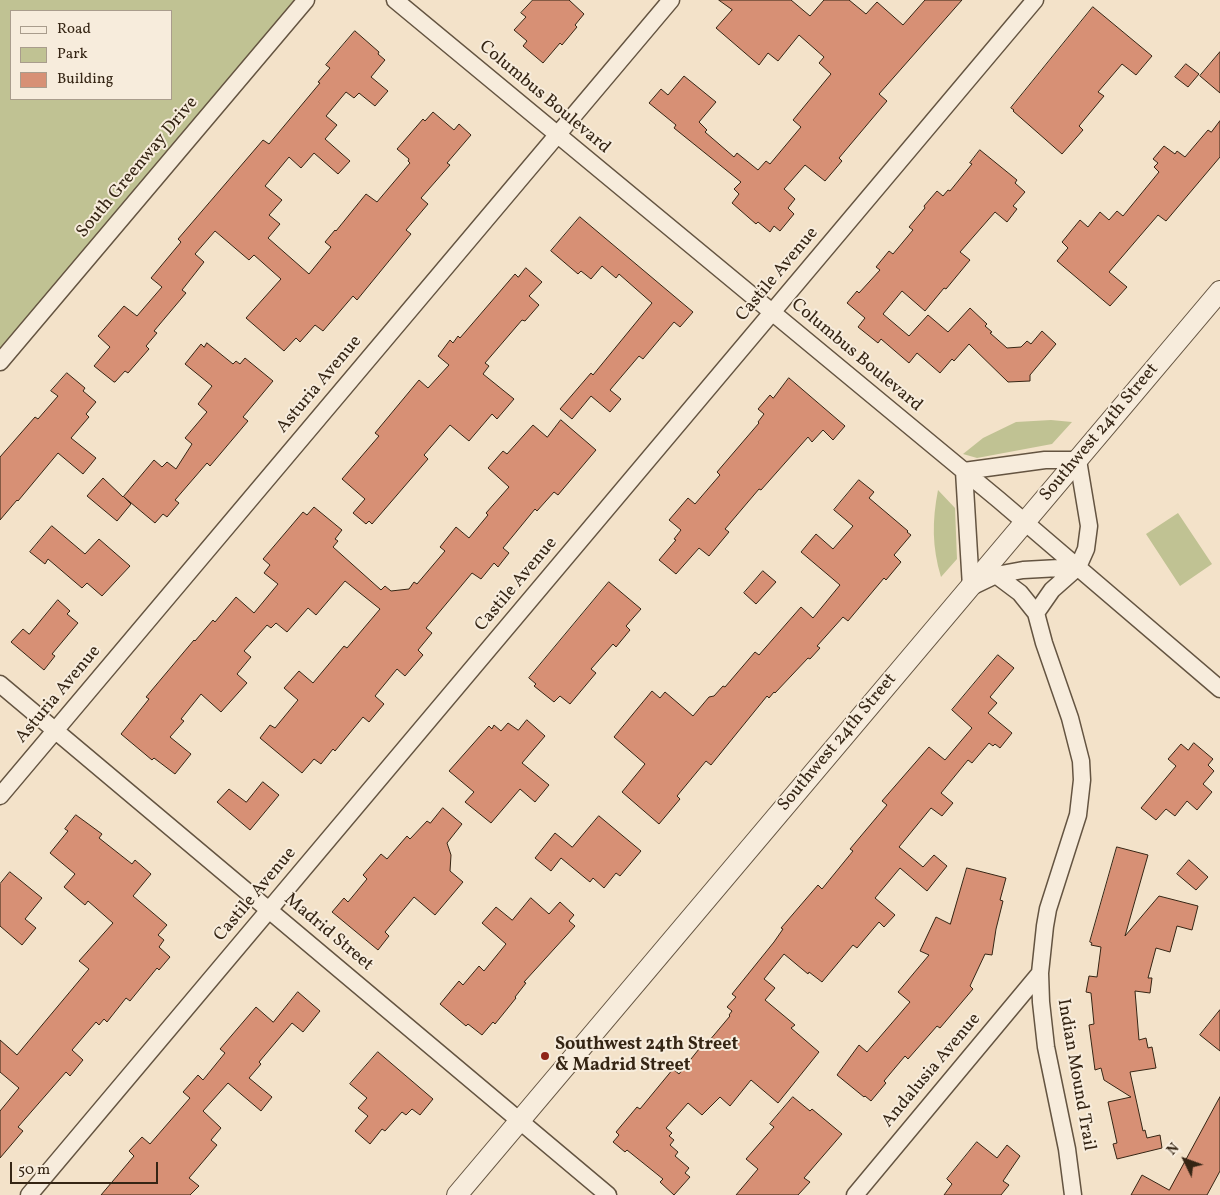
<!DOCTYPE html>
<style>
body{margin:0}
#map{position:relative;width:1220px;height:1195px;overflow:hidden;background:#f3e2c9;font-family:Vollkorn,serif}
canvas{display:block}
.legend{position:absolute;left:10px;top:10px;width:162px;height:90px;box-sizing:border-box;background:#f7ecdc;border:1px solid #a99c8c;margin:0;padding:6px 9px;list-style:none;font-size:15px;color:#352514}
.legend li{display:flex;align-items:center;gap:10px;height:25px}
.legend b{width:25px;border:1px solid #a99c8c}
.north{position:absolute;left:1160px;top:1135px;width:50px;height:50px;-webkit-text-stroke:4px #f7ecdc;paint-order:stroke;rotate:312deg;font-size:14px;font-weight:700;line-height:20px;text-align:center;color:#352514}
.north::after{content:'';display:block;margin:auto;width:18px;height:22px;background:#352514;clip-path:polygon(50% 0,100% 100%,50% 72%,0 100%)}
.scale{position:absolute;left:10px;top:1162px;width:148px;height:22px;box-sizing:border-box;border:2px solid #352514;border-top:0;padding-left:6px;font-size:15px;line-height:18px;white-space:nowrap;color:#352514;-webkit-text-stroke:4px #f7ecdc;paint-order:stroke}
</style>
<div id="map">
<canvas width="1220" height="1195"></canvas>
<ul class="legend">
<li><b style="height:6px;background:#f7ecdc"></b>Road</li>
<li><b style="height:14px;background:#c0c293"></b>Park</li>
<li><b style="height:14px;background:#d79075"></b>Building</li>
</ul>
<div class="north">N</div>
<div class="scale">50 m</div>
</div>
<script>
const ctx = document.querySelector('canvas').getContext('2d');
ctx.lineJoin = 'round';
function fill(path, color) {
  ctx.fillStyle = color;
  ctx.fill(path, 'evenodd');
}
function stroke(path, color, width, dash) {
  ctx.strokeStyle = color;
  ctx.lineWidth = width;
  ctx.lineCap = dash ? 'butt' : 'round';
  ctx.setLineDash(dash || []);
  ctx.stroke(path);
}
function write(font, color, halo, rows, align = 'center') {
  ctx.font = font + ' Vollkorn,serif';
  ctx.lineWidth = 4;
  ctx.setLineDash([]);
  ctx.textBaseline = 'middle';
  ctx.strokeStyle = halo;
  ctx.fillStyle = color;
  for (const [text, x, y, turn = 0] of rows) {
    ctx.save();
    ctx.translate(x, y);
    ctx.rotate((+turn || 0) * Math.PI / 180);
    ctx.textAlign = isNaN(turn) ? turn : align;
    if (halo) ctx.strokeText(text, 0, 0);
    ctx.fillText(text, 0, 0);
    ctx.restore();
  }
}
fill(new Path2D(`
 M0 0H295L0 349ZM11 11H171V99H11Z
 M1051 420 1072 422 1052 444 977 458 963 454 983 438 1016 422Z
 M938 490 955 508 957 559 941 577C932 547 932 521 938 490Z
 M1178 513 1212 564 1180 586 1146 534Z`), '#c0c293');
const building = new Path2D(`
 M533 0H569L584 14 575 25 577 27 562 45 560 43 543 63 523 46 527 41 514 30 526 17 521 13Z
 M719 0H791L810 16 824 0H849L866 14 877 2 903 25 925 0H962L879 94 887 101 839 158 842 161 825 181 805 165 784 189 795 199 788 208 794 214 780 231 774 226 770 232 758 222 756 224 732 203 739 194 734 189 741 182 674 128 676 125 649 103 661 89 668 95 684 76 716 102 699 122 707 130 705 132 734 157 737 153 758 170 766 161 770 164 801 127 793 120 831 74 819 63 824 57 799 35 778 61 768 53 759 65 716 28 732 10Z
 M1093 7 1152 56 1136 75 1122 64 1098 92 1104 96 1079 126 1083 130 1062 154 1013 111 1014 110 1011 108Z
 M355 31 379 52 378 54 385 60 371 77 388 91 375 106 359 93 354 98 346 92 326 116 337 125 325 139 350 161 338 174 314 153 301 168 289 157 265 186 282 200 269 215 280 224 268 238 309 274 331 247 325 242 335 230 336 231 366 194 377 202 410 163 408 161 409 159 397 149 423 119 425 121 433 112 454 130 459 124 471 135 447 163 450 165 421 198 428 204 406 230 411 234 357 300 353 296 323 331 315 325 300 342 296 338 284 351 246 318 281 279 254 255 249 260 215 231 195 254 204 262 182 290 186 293 154 331 157 333 146 346 149 349 128 373 125 371 115 382H114L94 366 110 347 98 336 124 306 137 316 162 287 151 278 181 242 178 239 263 140 269 144 320 83 318 82 330 68 326 65Z
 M1220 52V93L1200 76Z
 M1186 64 1199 74 1188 87 1175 77Z
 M1220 121V157L1166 221 1158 215 1109 272 1127 287 1110 306 1057 261 1068 248 1062 242 1080 220 1088 227 1100 212 1109 220 1117 211 1123 216 1159 172 1154 167 1158 163 1153 159 1164 146 1175 154 1177 151 1185 157 1208 130 1211 132Z
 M980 150 1017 180 1015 183 1025 192 1013 206 1017 209 1007 222 995 212 960 252 970 260 946 289 944 288 925 311 902 291 883 314 909 336 928 315 948 332 970 308 987 324 985 326 992 332 990 333 1007 348 1021 347 1027 341 1031 344 1042 331 1056 344 1030 375V381L1008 382 969 344 954 361 952 359 940 373 917 353 909 363 881 339 878 343 858 327 865 318 847 303 857 291 859 293 880 270 876 267 889 251 893 254 913 230 909 227 925 208 924 206 937 191 943 196 948 190 950 191 972 164 970 163Z
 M580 217 693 312 680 327 674 322 643 359 639 356 610 390 621 399 610 412 591 396 572 419 560 409 591 373 593 375 652 303 619 274 616 278 602 266 591 279 581 271 578 274 551 251Z
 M526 268 542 282 529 296 539 305 525 321 522 320 485 363 489 366 483 374 514 399 497 419 492 414 469 441 450 425 424 455 428 459 372 524 369 521 366 524 353 513 365 499 342 479 379 436 375 433 419 380 428 388 449 365 438 356 450 340 453 343 458 336 460 338 515 274 518 277Z
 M207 343 233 364 236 361 240 364 245 358 273 381 243 417 248 421 210 466 207 463 175 500 179 503 167 517 163 514 155 523 124 497 131 504 117 521 87 496 103 478 123 497 154 460 162 467 167 462 176 469 192 444 185 438 207 412 198 404 212 386 185 364 201 344 204 347Z
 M67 373 85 388 83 391 96 402 86 414 89 417 71 438 96 458 83 474 58 453 18 501 17 500 0 520V457L35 417 38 419 58 396 51 391Z
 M789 378 845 426 833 440 823 430 812 442 808 437 761 490 759 489 725 529 729 532 709 556 699 548 676 574 659 560 676 540 674 539 681 530 669 520 688 498 695 504 720 475 717 472 759 423 758 422 764 414 758 409 770 395 773 398Z
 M561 420 596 450 558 495 554 492 537 511 535 509 503 548 509 553 498 567 494 563 481 579 472 573 426 628 432 633 418 650 423 655 405 676 397 669 375 696 384 704 369 722 363 717 335 751 333 749 321 764 314 759 302 773 260 738 270 725 275 728 298 700 284 688 299 671 313 683 344 646 347 648 380 609 345 581 316 615 308 608 287 632 276 623 271 628 267 625 244 651 251 657 237 674 247 683 221 712 201 694 181 719 184 721 170 737 191 754 175 774 154 758 152 760 121 734 149 699 146 697 194 640 195 641 213 620 215 622 236 597 254 613 278 584 264 573 270 565 263 559 303 512 307 515 314 507 342 530 335 539 338 541 333 547 381 590 385 586 391 591 409 589 414 582 417 584 445 551 440 547 456 527 469 538 488 515 486 513 509 487 488 468 503 451 507 454 533 425 547 437Z
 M859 480 874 492 869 498 908 531 907 532 911 535 894 555 901 562 886 580 884 578 848 621 843 617 817 646 820 648 810 659 808 658 775 693 774 692 769 698 767 696 711 765 706 761 677 796 680 799 659 824 622 792 645 764 614 737 652 691 660 698 665 692 693 716 709 697 714 696 723 686 725 687 755 652 759 655 801 607 813 618 840 585 801 552 816 534 833 549 853 526 834 510Z
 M52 526 85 554 99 539 130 566 102 596 87 583 82 588 48 559 45 564 30 552Z
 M763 571 776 582 756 604 744 593Z
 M609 582 641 609 626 626 630 630 616 647 613 644 591 669 596 673 570 704 560 696 554 702 534 686 536 684 529 678Z
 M58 600 70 611 67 614 78 623 52 654 55 656 44 670 11 642 23 629 29 634Z
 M998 655 1014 668 990 697 997 703 988 713 1012 733 1000 748 995 744 993 746 989 743 972 763 968 760 941 793 953 803 942 816 931 808 899 847 923 867 934 855 947 866 927 891 900 868 875 898 895 915 884 927 879 922 857 948 853 945 822 982 809 972 808 974 784 954 764 979 775 988 765 1000 795 1025 791 1028 819 1052 778 1103 751 1080 730 1106 720 1097 702 1115 688 1103 666 1128 672 1133 669 1136 674 1140 670 1145 678 1152 675 1156 689 1168 685 1173 690 1177 674 1195 660 1182 663 1179 627 1150 625 1152 613 1142 619 1135 616 1132 637 1107 640 1109 673 1069 679 1074 707 1039 709 1041 730 1016 729 1015 732 1011 727 1007 736 997 732 994 774 942 783 929 781 928 818 885 822 889 853 851 850 849 887 805 882 801 929 747 945 760 972 728 952 710Z
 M527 720 545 736 522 763 549 785 535 802 520 789 491 823 465 802 474 792 449 771 489 726 492 729 494 725 501 731 508 723 518 730Z
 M1194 743 1213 759 1208 765 1214 771 1203 784 1212 792 1197 810 1187 801 1175 816 1166 809 1156 820 1141 808 1176 766 1168 759 1181 744 1188 750Z
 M263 782 279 795 250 830 217 802 229 789 246 802Z
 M443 808 462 824 447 843 451 855 450 871 463 882 435 915 414 897 385 932 389 936 378 950 332 912 344 898 348 902 367 879 363 875 381 854 387 859 407 836 410 839 427 821 430 823Z
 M76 815 102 834 99 838 132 864 135 860 151 874 133 896 167 925 158 935 164 940 159 947 170 957 159 970 157 968 130 1001 126 998 107 1022 104 1019 99 1025 96 1022 72 1050 83 1060 70 1076 66 1072 18 1127 23 1131 0 1158V1111L19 1088 0 1072V1040L17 1055 89 969 79 961 113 923 88 901 85 905 64 887 75 874 50 853 68 831 65 829Z
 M599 816 641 851 620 876 616 873 604 888 593 878 590 882 561 858 551 871 535 858 555 833 572 847Z
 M1117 847 1148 855 1125 936 1159 896 1198 906 1192 930 1177 926 1170 952 1156 948 1148 978H1152L1150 993 1135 991 1139 1040 1146 1038 1148 1048 1152 1047 1156 1068 1130 1072 1143 1131 1145 1130 1147 1138 1160 1135 1162 1148 1117 1159 1113 1144 1117 1143 1108 1102 1131 1097 1104 1080 1101 1068 1095 1070 1089 1025 1094 1024 1091 993 1086 992 1089 976 1097 977 1101 947 1091 945 1092 943 1090 942Z
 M1189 860 1208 877 1196 890 1177 874Z
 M967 868 1006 878 1000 900 1003 901 996 929 992 955 985 954 970 986 973 989 940 1028 937 1026 908 1059 905 1056 884 1081 886 1083 871 1101 865 1096 864 1097 837 1075 859 1045 867 1052 910 1002 898 992 929 955 920 951 936 917 950 924Z
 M10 872 42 898 25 919 36 928 22 945 0 926V884Z
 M531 898 549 914 560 902 574 915 569 921 575 926 524 982 526 983 515 997 516 998 495 1024 493 1022 482 1035 468 1024 466 1026 440 1004 459 981 463 985 479 966 484 971 506 944 482 923 496 907 512 920Z
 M298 992 320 1011 303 1032 292 1023 259 1062 261 1064 249 1078 272 1097 261 1111 228 1083 203 1111 221 1128 211 1140 217 1145 189 1178 199 1186 190 1195H101L134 1156 129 1151 142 1137 150 1144 190 1098 183 1092 198 1075 203 1080 225 1053 220 1049 256 1007 273 1022Z
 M1220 1010V1051L1200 1035Z
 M378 1052 433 1099 420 1115 412 1109 406 1115 402 1112 385 1131 382 1129 370 1144 355 1131 368 1116 358 1108 367 1098 350 1084Z
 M793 1097 810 1111 812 1109 842 1134 804 1178 810 1182 798 1195H736L758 1169 746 1159 774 1127 770 1124Z
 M1220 1097V1171L1207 1195H1131L1142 1175 1169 1190Z
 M977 1142 997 1158 1007 1145 1020 1156 1003 1181 1009 1185 1001 1195H944L952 1184 947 1179Z`);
fill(building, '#d79075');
stroke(building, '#352514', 1);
const minor = new Path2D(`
 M395 0 999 500 1220 689
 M0 362 306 0
 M996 575 1020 593 1036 613 1044 643 1070 718 1081 761 1082 780 1078 815 1048 909 1045 926 1040 973 1041 1002 1046 1047 1067 1149 1073 1195
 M1036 613 1052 590 1078 567 1086 549 1089 526 1078 460H1045L964 471 971 587 996 575 1023 570 1078 567
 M0 684 608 1195
 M0 796 671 0
 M29 1195 1035 0
 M855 1195 1040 973`);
const tertiary = new Path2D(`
 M457 1195 1220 291`);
stroke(minor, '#645441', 19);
stroke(tertiary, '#645441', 22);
stroke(minor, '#f7ecdc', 16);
stroke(tertiary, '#f7ecdc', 20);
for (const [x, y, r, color] of [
 [545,1056,5,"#8f2418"]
]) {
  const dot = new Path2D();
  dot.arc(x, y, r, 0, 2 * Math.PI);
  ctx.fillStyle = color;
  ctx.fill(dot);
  stroke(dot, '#f7ecdc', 2);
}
write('18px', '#352514', '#f7ecdc', [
 ["Columbus Boulevard",544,98,40],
 ["South Greenway Drive",138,168,-50],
 ["Castile Avenue",778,275,-50],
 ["Columbus Boulevard",856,356,40],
 ["Asturia Avenue",320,385,-50],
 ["Southwest 24th Street",1100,433,-50],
 ["Castile Avenue",517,585,-50],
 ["Asturia Avenue",59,695,-50],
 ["Southwest 24th Street",838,743,-50],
 ["Castile Avenue",256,895,-50],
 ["Madrid Street",328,933,40],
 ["Andalusia Avenue",932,1071,-50],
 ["Indian Mound Trail",1075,1075,80]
]);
write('bold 18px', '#352514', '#f7ecdc', [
 ["Southwest 24th Street",555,1046],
 ["& Madrid Street",555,1067]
], 'left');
</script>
